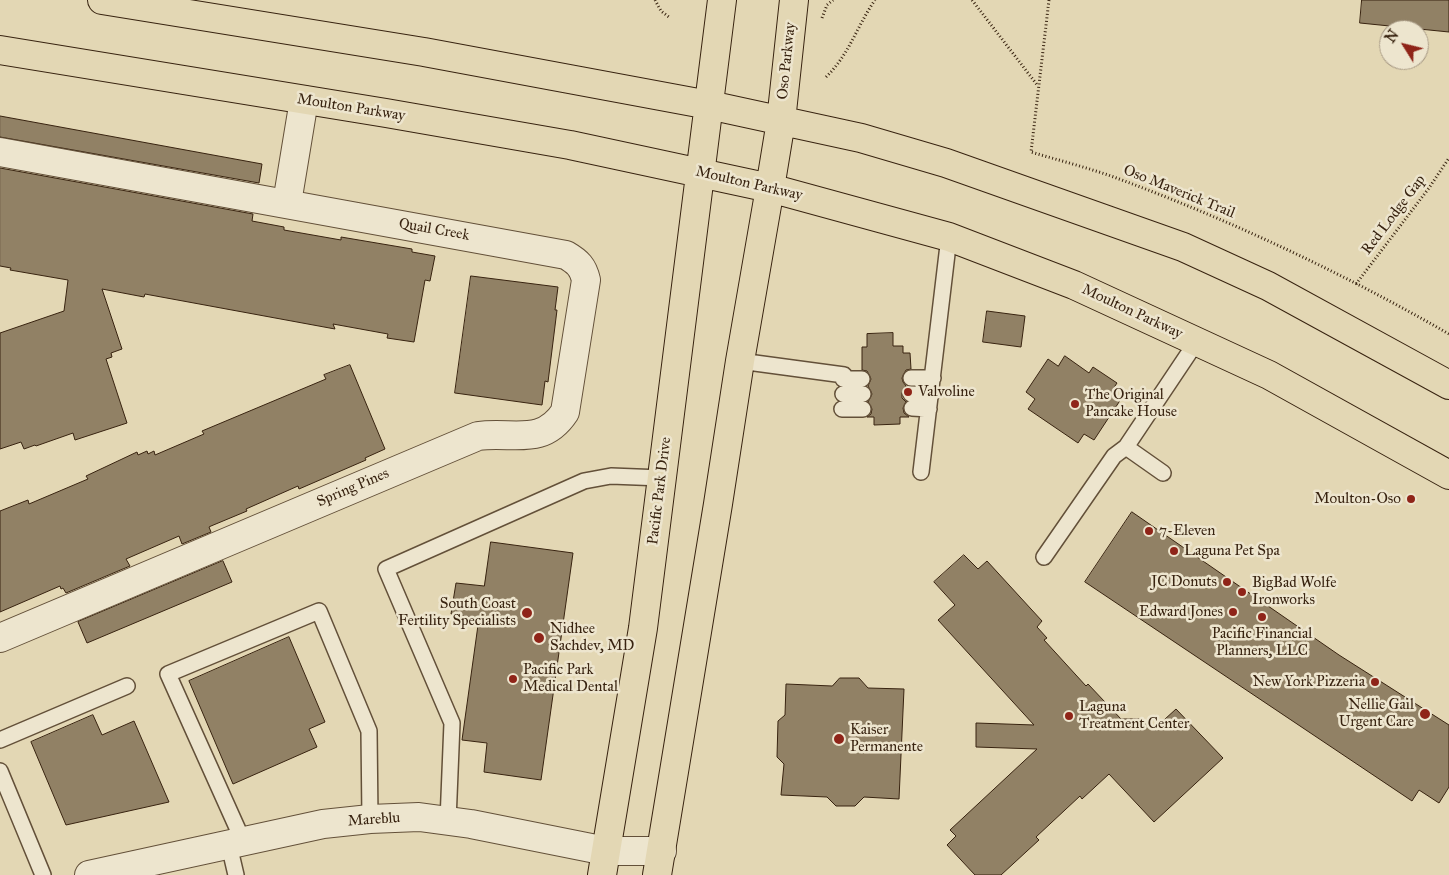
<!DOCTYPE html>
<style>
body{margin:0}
#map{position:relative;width:1449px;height:875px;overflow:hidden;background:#e3d7b4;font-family:"IM FELL Great Primer",serif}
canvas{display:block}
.north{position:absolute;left:1379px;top:20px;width:50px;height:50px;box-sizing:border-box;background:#ede5ce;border:1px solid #a59782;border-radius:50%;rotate:306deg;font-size:14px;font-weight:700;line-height:20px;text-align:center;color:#382310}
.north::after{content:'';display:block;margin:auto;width:18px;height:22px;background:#8f2418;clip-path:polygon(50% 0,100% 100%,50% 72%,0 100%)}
</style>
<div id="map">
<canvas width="1449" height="875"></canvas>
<div class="north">N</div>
</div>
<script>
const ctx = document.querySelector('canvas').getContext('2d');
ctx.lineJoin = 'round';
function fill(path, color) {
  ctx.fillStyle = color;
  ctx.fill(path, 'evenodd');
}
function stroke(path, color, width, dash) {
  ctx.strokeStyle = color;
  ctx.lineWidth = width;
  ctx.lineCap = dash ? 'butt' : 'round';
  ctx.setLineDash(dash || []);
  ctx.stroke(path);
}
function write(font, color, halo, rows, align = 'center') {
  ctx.font = font + ' "IM FELL Great Primer",serif';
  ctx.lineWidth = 5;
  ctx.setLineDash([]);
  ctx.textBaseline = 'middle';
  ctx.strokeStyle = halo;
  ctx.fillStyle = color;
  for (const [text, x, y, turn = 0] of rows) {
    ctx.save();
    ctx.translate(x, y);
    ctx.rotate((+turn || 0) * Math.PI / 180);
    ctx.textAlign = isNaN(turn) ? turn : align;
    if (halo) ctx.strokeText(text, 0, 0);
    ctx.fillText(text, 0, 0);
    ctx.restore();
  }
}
const building = new Path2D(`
 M1362 0H1449V32L1360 23Z
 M0 116 262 164 259 183 0 137Z
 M0 168 253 214 252 221 284 227V230L341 240V237L412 249V252L435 256 430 281 425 280 414 342 387 338 388 334 333 324 335 329 145 294 144 297 102 289 122 349 111 353 112 357 106 359 127 423 75 440 73 433 36 446 35 445 24 449 21 442 0 449V333L64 311 68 280 10 270 11 268 0 266Z
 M471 276 558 287 555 310H557L548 382 545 381 542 405 455 393Z
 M987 311 1025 316 1021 347 983 342Z
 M893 333V346H903V353H910L911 369 906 370 902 378 903 382 906 386 902 393V398L906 402 903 408 904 413 909 417H900V424L874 425V417H867L871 414 872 409 868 402 872 394 868 386 871 379 867 371 862 370V347H867V334Z
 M1065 356 1089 373 1093 367 1117 383 1111 392 1121 399 1094 440 1084 434 1078 443 1028 409 1035 399 1026 392 1048 359 1058 366Z
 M350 365 385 449 365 458 366 460 299 489 298 486 246 509 247 511 211 526 209 527 211 532 182 544 179 536 126 559 130 566 66 593 63 588 61 589 60 586 0 612V511L28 500 29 504 88 479 86 476 137 452 138 455 147 451 148 454 154 451 155 455 204 434 202 431 326 379 324 375Z
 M1132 512 1339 655 1449 725V787L1439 803 1419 790 1412 801 1085 582Z
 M491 542 573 553 541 780 484 772 487 743 462 740 479 618 451 614 456 583 484 586Z
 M964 555 978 569 987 561 1042 621 1037 627 1047 638 1044 640 1086 686 1088 684 1121 719H1143L1153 730 1176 709 1223 758 1154 822 1109 774 1082 799 1080 796 1036 837 1039 840 1001 875H975L947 845 956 836 950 830 1037 749 976 747V723L1034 725 938 620 955 605 934 582Z
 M223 561 232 582 87 643 78 622Z
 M289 637 325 722 309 729 317 747 233 784 189 681Z
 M840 678H859L868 688 904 689 899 799 864 797 855 806H836L827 797 781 795 784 764 777 757 778 721 785 715 786 684 832 686Z
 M93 715 102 735 134 721 169 802 66 825 31 742Z`);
fill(building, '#918165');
stroke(building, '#382310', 1);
const lane = new Path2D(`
 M740 361 844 375
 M911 378H933
 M843 379H862
 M843 394H863
 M911 394 931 395
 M912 408 929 409
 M842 409H863
 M1126 447 1163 473
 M921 472 949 237
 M1044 557 1114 456 1126 447 1197 341
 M0 740 127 686
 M0 771 43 875
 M448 821 452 723 386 569 584 481 611 476 662 478
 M243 841 168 674 319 611 369 731 370 819
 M229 845 236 875`);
const street = new Path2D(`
 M0 152 566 255C578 262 583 267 586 280L565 412C542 447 513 431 478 436L0 638
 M287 203 304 100
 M89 875 323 824 370 819 419 817 471 824 606 851H662`);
const primary = new Path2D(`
 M102 0 424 52 709 105 861 138 946 163 1183 247 1268 286 1449 385
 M0 50 386 113 570 145 770 188 949 237 1074 285 1269 375 1449 475
 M602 875 643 628 722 0
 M657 875 718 504 740 361 770 188 781 121 794 0`);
stroke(lane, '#635039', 18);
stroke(street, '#635039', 30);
stroke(primary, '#382310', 30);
stroke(new Path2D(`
 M655 0 661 11 669 17
 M972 0 1038 86
 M1049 0 1031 152C1058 160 1085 167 1111 176 1228 219 1341 272 1449 334
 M822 18 827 5 833 0
 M826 77C849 55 857 26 875 0
 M1356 284 1429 188 1449 158`), '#382310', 3, [1, 2.5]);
stroke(lane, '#ede5ce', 15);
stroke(street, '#ede5ce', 28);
stroke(primary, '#e3d7b4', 28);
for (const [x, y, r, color] of [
 [908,392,5,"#8f2418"],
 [1075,404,5,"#8f2418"],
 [1411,499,5,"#8f2418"],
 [1149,531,5,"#8f2418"],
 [1174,551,5,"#8f2418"],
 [1227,582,5,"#8f2418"],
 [1242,592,5,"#8f2418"],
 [1233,612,5,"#8f2418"],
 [527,613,6,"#8f2418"],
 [1262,617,5,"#8f2418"],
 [539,638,6,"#8f2418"],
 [513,679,5,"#8f2418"],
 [1375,682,5,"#8f2418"],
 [1425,714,6,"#8f2418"],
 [1069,716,5,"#8f2418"],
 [839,739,6,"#8f2418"]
]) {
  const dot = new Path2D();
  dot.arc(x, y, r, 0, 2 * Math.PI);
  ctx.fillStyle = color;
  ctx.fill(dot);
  stroke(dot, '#ede5ce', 2);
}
write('15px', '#382310', '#ede5ce', [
 ["Oso Parkway",787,61,-84],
 ["Moulton Parkway",351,108,9],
 ["Moulton Parkway",749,184,13],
 ["Oso Maverick Trail",1179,192,22],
 ["Red Lodge Gap",1394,215,-53],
 ["Quail Creek",434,230,10],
 ["Moulton Parkway",1132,312,25],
 ["Spring Pines",353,488,-23],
 ["Pacific Park Drive",660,491,-83],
 ["Mareblu",374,820,-4]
]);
write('15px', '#382310', '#ede5ce', [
 ["Valvoline",918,392],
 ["The Original",1085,395],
 ["Pancake House",1085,412],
 ["Moulton-Oso",1401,499,"right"],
 ["7-Eleven",1159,531],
 ["Laguna Pet Spa",1184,551],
 ["JC Donuts",1217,582,"right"],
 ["BigBad Wolfe",1252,583],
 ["Ironworks",1252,600],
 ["South Coast",516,604,"right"],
 ["Fertility Specialists",516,621,"right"],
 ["Edward Jones",1223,612,"right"],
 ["Nidhee",550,629],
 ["Sachdev, MD",550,646],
 ["Pacific Financial",1262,634,"center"],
 ["Planners, LLC",1262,651,"center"],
 ["Pacific Park",523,670],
 ["Medical Dental",523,687],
 ["New York Pizzeria",1365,682,"right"],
 ["Nellie Gail",1414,705,"right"],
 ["Urgent Care",1414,722,"right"],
 ["Laguna",1079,707],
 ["Treatment Center",1079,724],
 ["Kaiser",850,730],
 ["Permanente",850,747]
], 'left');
</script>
